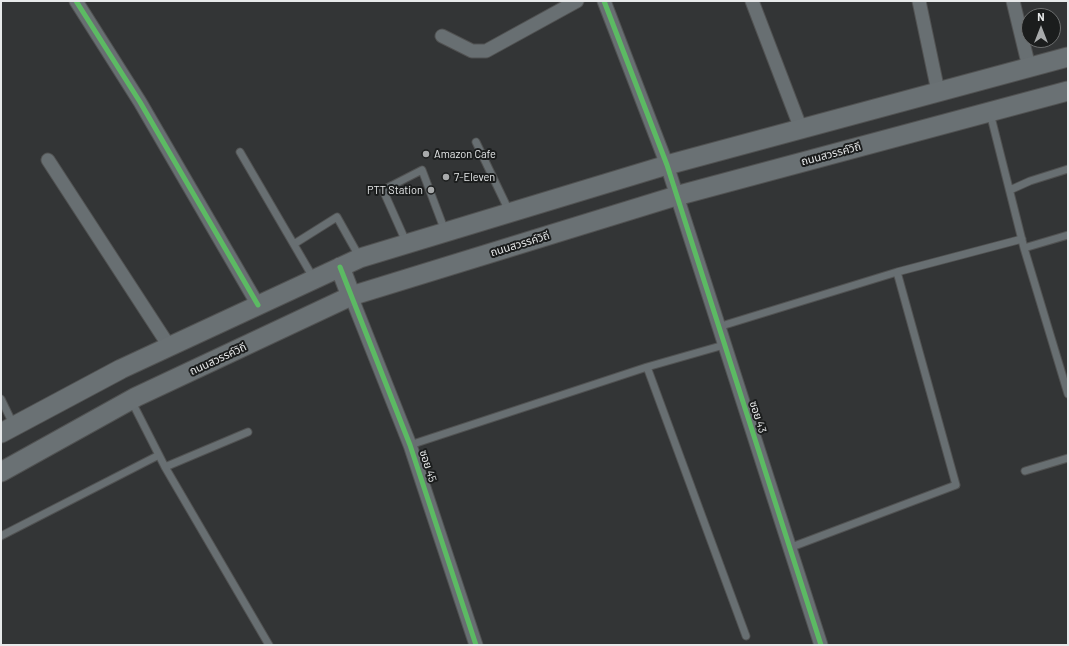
<!DOCTYPE html>
<meta charset="utf-8">
<style>
body{margin:0}
#map{position:relative;width:1069px;height:646px;overflow:hidden;background:#333536;font-family:Barlow,sans-serif}
canvas{display:block}
.frame{position:absolute;inset:0;border:2px solid #e7e9ea;pointer-events:none}
.north{position:absolute;left:1021px;top:8px;width:40px;height:40px;box-sizing:border-box;background:#1b1d1d;border:1px solid #6d6f6f;border-radius:50%;rotate:0deg;font-size:11px;font-weight:700;line-height:16px;text-align:center;color:#e7e9ea}
.north::after{content:'';display:block;margin:auto;width:14px;height:18px;background:#a8aaab;clip-path:polygon(50% 0,100% 100%,50% 72%,0 100%)}
</style>
<div id="map">
<canvas width="1069" height="646"></canvas>
<div class="frame"></div>
<div class="north">N</div>
</div>
<script>
const ctx = document.querySelector('canvas').getContext('2d');
ctx.lineJoin = 'round';
function stroke(path, color, width, dash) {
  ctx.strokeStyle = color;
  ctx.lineWidth = width;
  ctx.lineCap = dash ? 'butt' : 'round';
  ctx.setLineDash(dash || []);
  ctx.stroke(path);
}
function write(font, color, halo, rows, align = 'center') {
  ctx.font = font + ' Barlow,"Noto Sans Thai",sans-serif';
  ctx.lineWidth = 4;
  ctx.setLineDash([]);
  ctx.textBaseline = 'middle';
  ctx.strokeStyle = halo;
  ctx.fillStyle = color;
  for (const [text, x, y, turn = 0] of rows) {
    ctx.save();
    ctx.translate(x, y);
    ctx.rotate((+turn || 0) * Math.PI / 180);
    ctx.textAlign = isNaN(turn) ? turn : align;
    if (halo) ctx.strokeText(text, 0, 0);
    ctx.fillText(text, 0, 0);
    ctx.restore();
  }
}
const lane = new Path2D(`
 M990 113 1024 248 1068 394
 M476 142 510 213
 M240 152 314 279
 M1010 190 1030 181 1068 169
 M294 244 337 217 360 258
 M407 244 383 190 422 170 445 231
 M1024 248 1068 235
 M718 327 897 272 1022 239
 M647 367 746 636
 M1 399 14 426
 M131 400 165 467 248 432
 M410 445 647 367 724 345
 M165 467 269 645
 M1025 471 1068 458
 M1 536 159 455
 M789 548 956 485 897 272`);
const street = new Path2D(`
 M76 1 140 102 258 305
 M604 1 667 165 821 645
 M752 1 801 129
 M919 1 938 91
 M1013 1 1029 67
 M442 36 472 51H486L577 1
 M48 160 169 346
 M351 296 410 445 476 645`);
const secondary = new Path2D(`
 M340 267 351 296
 M1 433 121 369 360 258 667 165 1068 57
 M1 472 136 397 351 296 676 196 1068 91`);
stroke(lane, '#515252', 9);
stroke(street, '#515252', 15);
stroke(secondary, '#515252', 21);
stroke(lane, '#686f72', 7);
stroke(street, '#686f72', 13);
stroke(secondary, '#6a7174', 19);
stroke(new Path2D(`
 M76 1 140 102 258 305
 M604 1 667 165 821 645
 M340 267 410 445 476 645`), '#5cba63', 5);
for (const [x, y, r, color] of [
 [426,154,4,"#a8aaab"],
 [446,177,4,"#a8aaab"],
 [431,190,4,"#a8aaab"]
]) {
  const dot = new Path2D();
  dot.arc(x, y, r, 0, 2 * Math.PI);
  ctx.fillStyle = color;
  ctx.fill(dot);
  stroke(dot, '#1b1d1d', 1.5);
}
write('11px', '#e7e9ea', '#1b1d1d', [
 ["Amazon Cafe",434,154],
 ["7-Eleven",454,177],
 ["PTT Station",423,190,"right"]
], 'left');
write('11px', '#e7e9ea', '#1b1d1d', [
 ["ถนนสวรรค์วิถี",831,154,-15],
 ["ถนนสวรรค์วิถี",520,244,-17],
 ["ถนนสวรรค์วิถี",218,359,-25],
 ["ซอย 43",758,417,72],
 ["ซอย 45",428,466,72]
]);
</script>
